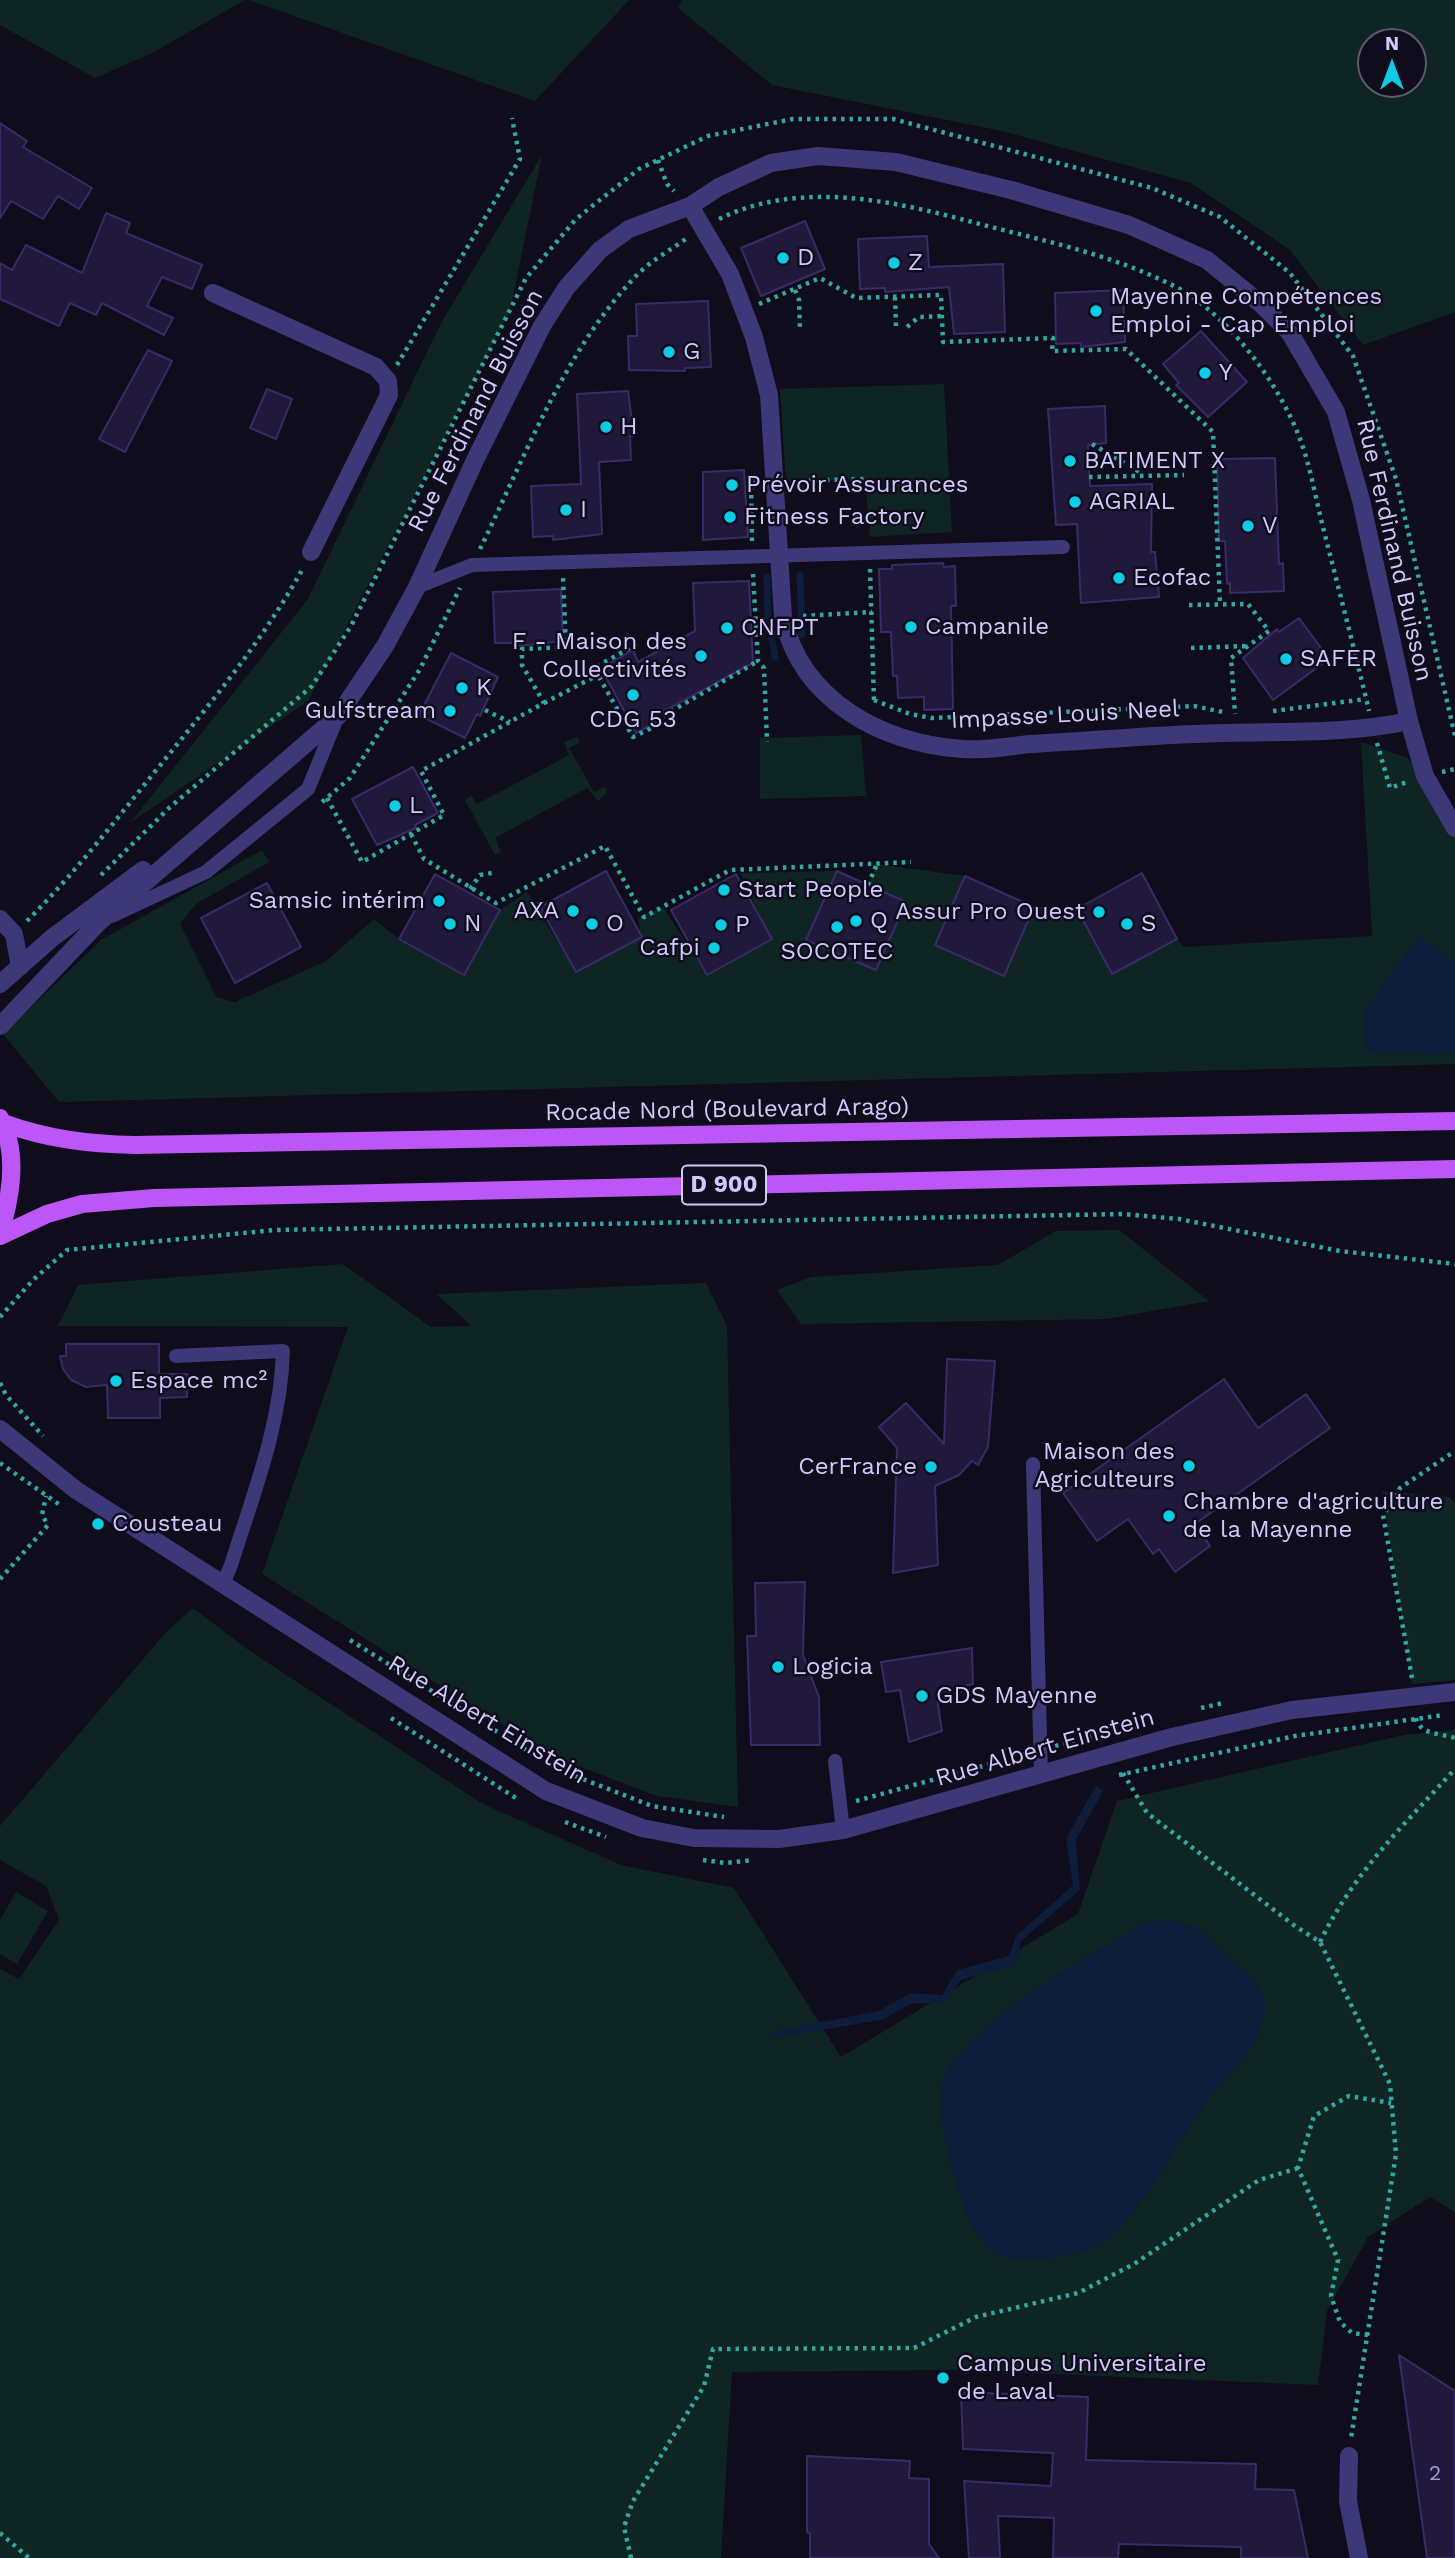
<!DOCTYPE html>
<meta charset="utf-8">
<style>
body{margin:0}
#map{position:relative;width:1455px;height:2558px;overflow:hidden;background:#0f0c1b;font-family:"Work Sans",sans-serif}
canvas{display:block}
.north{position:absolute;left:1357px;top:28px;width:70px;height:70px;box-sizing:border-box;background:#0f0c1b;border:2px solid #5c5875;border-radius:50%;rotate:0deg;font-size:19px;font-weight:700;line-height:28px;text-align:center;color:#d0c9fc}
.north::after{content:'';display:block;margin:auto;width:24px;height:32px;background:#0ccce5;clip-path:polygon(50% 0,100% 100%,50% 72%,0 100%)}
</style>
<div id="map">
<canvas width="1455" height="2558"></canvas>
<div class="north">N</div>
</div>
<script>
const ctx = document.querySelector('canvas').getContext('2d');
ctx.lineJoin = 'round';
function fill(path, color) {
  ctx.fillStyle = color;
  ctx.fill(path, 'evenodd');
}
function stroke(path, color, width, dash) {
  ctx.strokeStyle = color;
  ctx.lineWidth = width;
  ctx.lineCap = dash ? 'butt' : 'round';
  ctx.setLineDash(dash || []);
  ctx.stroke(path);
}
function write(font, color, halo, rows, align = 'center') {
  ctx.font = font + ' "Work Sans",sans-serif';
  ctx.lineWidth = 5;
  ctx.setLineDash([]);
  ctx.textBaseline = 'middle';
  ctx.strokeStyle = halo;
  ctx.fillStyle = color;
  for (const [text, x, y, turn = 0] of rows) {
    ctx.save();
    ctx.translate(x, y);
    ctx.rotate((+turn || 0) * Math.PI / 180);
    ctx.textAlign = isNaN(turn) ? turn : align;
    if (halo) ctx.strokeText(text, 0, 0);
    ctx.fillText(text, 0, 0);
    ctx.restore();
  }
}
fill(new Path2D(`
 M0 0H245L154 52 95 78 0 25Z
 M249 0H629L535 101Z
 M682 0H1455V312L1363 345 1290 250 1191 183 1002 131 772 85 678 8ZM1371 42H1413V84H1371Z
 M542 155 510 311 308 701 130 823 308 599 441 323Z
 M944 384 952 532 870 537 865 479 786 482 780 389Z
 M861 735 866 796 760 799V738Z
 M577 737 580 742 569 748 594 792 605 787 607 793 598 801 587 788 495 838 501 852 495 855 465 800 471 796 477 804 569 755 564 742Z
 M1361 742 1408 758 1455 827V1064L59 1102 3 1034 101 940 262 850 269 862 196 904 180 923 216 997 235 1002 326 961 374 919 399 939 464 975 500 910 527 892 576 972 641 937 638 918 663 907 707 975 771 939 740 873 837 871 806 940 875 970 906 902 868 885 877 864 965 876 935 945 1004 976 1034 907H1080L1112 974 1177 939 1184 947 1372 936Z
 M1119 1230 1209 1301 1107 1319 801 1324 777 1290 811 1277 998 1265 1056 1231Z
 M343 1264 431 1327 472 1326 436 1294 706 1283 727 1326 738 1807 657 1796 552 1756 262 1574 348 1327 58 1326 78 1285Z
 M1382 1491 1450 1497 1455 1503V1680L1412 1684Z
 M193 1608 247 1649 483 1804 621 1865 734 1888 841 2057 1078 1914 1117 1801 1404 1735 1455 1730V2212L1430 2197 1368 2237 1327 2311 1318 2385 956 2370 732 2372 721 2558H0V1969L19 1979 59 1920 46 1886 0 1860V1826L169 1629Z
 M16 1892 48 1911 17 1964 0 1954V1920Z`), '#0f2524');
fill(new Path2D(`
 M1418 936 1455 962V1051L1453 1054 1367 1053 1363 1013Z
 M1096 1785 1103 1791 1076 1840 1080 1890 1021 1941 1016 1965 961 1980 944 2003H913L881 2020 770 2039 772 2032 878 2011 911 1993 942 1995 957 1970 1009 1956 1016 1936 1073 1885 1066 1839Z
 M1159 1920C1173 1921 1186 1922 1199 1930 1209 1936 1217 1948 1226 1956 1242 1970 1266 1983 1265 2009 1264 2021 1260 2033 1253 2044 1240 2066 1219 2084 1204 2106 1174 2147 1147 2206 1108 2240 1101 2246 1089 2249 1080 2252 1055 2259 1015 2265 991 2251 963 2234 931 2110 944 2078 966 2023 1091 1954 1143 1924Z`), '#0d1d3a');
stroke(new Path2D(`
 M800 575 802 635
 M767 577 768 618 775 657`), '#0d1d3a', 7);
const building = new Path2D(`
 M0 123 27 141 23 147 92 188 79 209 58 196 43 219 11 201 0 218Z
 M106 213 130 223 126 233 202 265 192 289 162 277 147 306 173 318 164 335 102 303 96 315 70 303 59 326 0 299V263L12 270 26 245 82 273Z
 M805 221 825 269 761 296 741 248Z
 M927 236 929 267 1003 264 1005 332 954 334 949 287 885 292V288L860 289 858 239Z
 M1123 290 1125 342 1081 347V343L1056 344 1055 293Z
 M708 301 711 367 685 368V371L629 370 628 336H637L636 304Z
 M1201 331 1247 382 1208 417 1176 385 1179 383 1163 364Z
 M148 350 172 361 125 452 99 439Z
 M267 389 292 399 276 439 250 428Z
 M628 391 634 436H630L631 460 599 462 602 534 553 540V536L533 537 531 486 581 484 577 394Z
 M1105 406 1106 443 1088 445 1090 486 1152 484 1151 552H1155L1159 597 1081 603 1077 524 1056 525 1048 409Z
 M1275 458 1279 564 1283 563 1284 591 1230 593V583L1227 584 1225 541H1219L1217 459Z
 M744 470 748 537 703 540V472Z
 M943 563 944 567 955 566 956 606H951L953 709 924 710V697L898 698 897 676H893L891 632H881L879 569H892V565Z
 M749 581 753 663 653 717 655 723 636 733 601 668 633 650 638 662 695 631 693 583Z
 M561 589 563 641 519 646V643H495L493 592Z
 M1299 618 1329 659 1273 700 1243 658 1277 629 1279 632Z
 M451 653 498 677 480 716 477 714 465 738 419 715Z
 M413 767 438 813 415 825 416 828 377 845 352 799Z
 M606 871 642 937 576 972 540 907Z
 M837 871 906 902 876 970 806 940Z
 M1142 873 1177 939 1112 974 1077 909Z
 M435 874 500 910 464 975 399 939Z
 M736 874 772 939 707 975 671 910Z
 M965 876 1034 907 1004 976 935 945Z
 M267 883 301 947 235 983 201 918Z
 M66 1344H159V1374H187V1397L160 1398V1418H108L107 1385 86 1387 71 1380 63 1369 60 1356H66Z
 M947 1359 995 1361 988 1447 978 1465 972 1461 959 1475 935 1486 938 1565 893 1573 897 1448 879 1427 906 1403 944 1444Z
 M1224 1379 1258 1428 1306 1394 1330 1428 1195 1524 1210 1546 1175 1572 1159 1549 1153 1554 1128 1519 1097 1541 1063 1493Z
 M805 1582 803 1655 819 1697 820 1745H751L747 1636H756L755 1583Z
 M972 1648 973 1684 960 1687 961 1693 937 1698 942 1731 909 1742 900 1690 886 1692 881 1662Z
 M1399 2355 1455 2391V2558H1427Z
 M961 2392 1088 2397 1086 2460 1256 2464 1255 2489 1294 2490 1308 2558H1241V2547L1119 2544 1118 2558H1053L1054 2518 998 2516 1000 2558H969L964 2481 1051 2486 1053 2453 963 2449Z
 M807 2456 910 2461 909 2478 929 2479V2544L939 2558H810V2533L807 2532Z`);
fill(building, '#21193b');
stroke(building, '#392c66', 2);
stroke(new Path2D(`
 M658 160 667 184 674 191
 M719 219C799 180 890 200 972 222 1040 240 1111 254 1174 286 1227 313 1279 383 1300 439 1311 468 1316 501 1324 531 1339 591 1355 651 1369 711
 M795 290 799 300 800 330
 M895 297 896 327
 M759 304 820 278 856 298 941 295 943 342 1053 338 1052 351 1126 349 1213 432 1220 604
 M907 327 919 317 942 316
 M397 365 520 159 512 118
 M1092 444 1143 474
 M1089 477 1184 475
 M792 481 866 479
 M752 541 751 483H759
 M480 549C525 457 564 351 636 276 650 261 671 250 687 238
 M870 569 874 700
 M753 574 758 661 764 668 767 742
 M1189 605 1248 604 1269 631 1231 658 1235 714
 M803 616 872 612
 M637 644 594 668 633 737 660 724 658 719 758 661
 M1191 648 1246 646
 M874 700 910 714 932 718 1194 706 1223 712
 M544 703 598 675
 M485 710 510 722
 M1273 711 1366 699
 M1377 743 1390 788 1407 782
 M1442 772 1455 769
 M327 798 362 862 444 815 421 771 544 703 522 665V649L566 647 563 577
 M322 802 350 778 420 669 460 588
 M411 834 424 859 496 903 605 846 644 917 730 870 911 862
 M101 875 169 808 312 686 351 626 526 278 576 219 639 169 708 136 793 119H893L1152 188 1220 217 1290 273 1353 356 1396 479 1455 736
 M868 885 877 864
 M470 889 480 875 492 873
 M27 921C76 872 118 817 162 763 213 700 264 639 303 568
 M0 1317 33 1280 67 1250 275 1230 1123 1214 1179 1219 1340 1251 1455 1264
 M0 1383 6 1395 43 1436
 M0 1463 60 1505
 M0 1579 48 1525 42 1515 46 1496
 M350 1640 557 1769 652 1806 724 1817
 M1412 1678 1383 1515 1400 1488 1455 1451
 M1201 1708 1223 1703
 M391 1718 519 1800
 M1416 1718C1420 1735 1440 1733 1455 1738
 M1055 1746 1104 1733
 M1123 1773 1147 1813 1295 1926 1320 1942 1390 2084 1396 2154 1351 2438
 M1119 1775 1295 1736 1444 1715
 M856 1801 1023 1755
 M565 1822 606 1837
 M703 1860 726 1863 753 1860
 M1320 1942C1354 1872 1403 1826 1455 1769
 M1368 2335 1352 2333 1340 2322 1331 2296 1338 2260 1298 2168 1314 2116 1349 2096 1391 2103
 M0 2533 29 2558
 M631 2558 624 2527 633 2501 704 2386 713 2349 914 2348 976 2317 1078 2293 1134 2264 1259 2180 1298 2168`), '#33a7a2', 4.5, [3.5, 5]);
stroke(new Path2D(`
 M417 587 472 565 1063 547
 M112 916 206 872 308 789 337 718
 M176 1356 283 1351C281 1425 253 1495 231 1565L223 1584
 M1033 1464 1041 1776
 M835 1761 843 1830`), '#3d3978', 14);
stroke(new Path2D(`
 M690 206 730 274 754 337 769 395 783 617C801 701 882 743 962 749 985 751 1009 746 1031 744 1086 741 1141 736 1196 734 1266 730 1340 736 1409 721
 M213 293 376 367 388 381 389 395 311 552
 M0 919 14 934 20 967
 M0 984 52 938 143 870
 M0 1026 98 923 338 716 385 646 417 587 476 458 542 326 567 287 600 250 629 229 690 206 719 187 771 163 818 156 896 162 1011 190 1129 225 1207 260 1261 304 1290 333 1336 412 1361 500 1409 721 1425 776 1455 828
 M0 1429 76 1490 546 1791 642 1828 694 1838 779 1839 843 1830 1172 1737 1292 1710 1455 1692
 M1349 2456 1348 2501 1359 2558`), '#3d3978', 18);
stroke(new Path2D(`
 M0 1118C19 1153 11 1197 0 1233
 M3 1123C47 1139 88 1144 135 1145L1455 1121
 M0 1236 47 1214 82 1204 154 1198 1455 1169`), '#bd56f6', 18);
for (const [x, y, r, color] of [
 [783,258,7,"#0ccce5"],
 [894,263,7,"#0ccce5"],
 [1096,311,7,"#0ccce5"],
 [669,352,7,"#0ccce5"],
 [1205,373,7,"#0ccce5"],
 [606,427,7,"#0ccce5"],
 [1070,461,7,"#0ccce5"],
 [732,485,7,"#0ccce5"],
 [1075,502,7,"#0ccce5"],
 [566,510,7,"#0ccce5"],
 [730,517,7,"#0ccce5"],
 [1248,526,7,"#0ccce5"],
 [1119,578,7,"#0ccce5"],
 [911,627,7,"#0ccce5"],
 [727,628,7,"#0ccce5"],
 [701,656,7,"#0ccce5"],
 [1286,659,7,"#0ccce5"],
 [462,688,7,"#0ccce5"],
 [633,695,7,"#0ccce5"],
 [450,711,7,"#0ccce5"],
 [395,806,7,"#0ccce5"],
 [724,890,7,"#0ccce5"],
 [439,901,7,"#0ccce5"],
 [573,911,7,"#0ccce5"],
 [1099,912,7,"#0ccce5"],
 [856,921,7,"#0ccce5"],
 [450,924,7,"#0ccce5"],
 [592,924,7,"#0ccce5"],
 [1127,924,7,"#0ccce5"],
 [721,925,7,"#0ccce5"],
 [837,927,7,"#0ccce5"],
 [714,948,7,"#0ccce5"],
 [116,1381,7,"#0ccce5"],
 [1189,1466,7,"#0ccce5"],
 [931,1467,7,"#0ccce5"],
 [1169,1516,7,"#0ccce5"],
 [98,1524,7,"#0ccce5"],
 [778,1667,7,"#0ccce5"],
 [922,1696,7,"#0ccce5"],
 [943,2378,7,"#0ccce5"]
]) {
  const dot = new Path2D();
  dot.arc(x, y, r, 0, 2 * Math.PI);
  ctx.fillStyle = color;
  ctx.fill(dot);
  stroke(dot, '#0f0c1b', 2.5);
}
write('21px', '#a49dcc', null, [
 ["2",1435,2474]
]);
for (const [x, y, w] of [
 [724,1185,84]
]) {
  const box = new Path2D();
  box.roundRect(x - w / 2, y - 19.5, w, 39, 5);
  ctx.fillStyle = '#0f0c1b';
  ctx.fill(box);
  stroke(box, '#d0c9fc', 2);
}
write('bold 23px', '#d0c9fc', null, [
 ["D 900",724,1185]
]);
write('24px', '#d0c9fc', '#0f0c1b', [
 ["D",797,258],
 ["Z",908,263],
 ["Mayenne Compétences",1110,297],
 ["Emploi - Cap Emploi",1110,325],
 ["G",683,352],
 ["Y",1219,373],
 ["H",620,427],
 ["BATIMENT X",1084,461],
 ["Prévoir Assurances",746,485],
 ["AGRIAL",1089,502],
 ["I",580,510],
 ["Fitness Factory",744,517],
 ["V",1262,526],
 ["Ecofac",1133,578],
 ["Campanile",925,627],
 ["CNFPT",741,628],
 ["F - Maison des",687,642,"right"],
 ["Collectivités",687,670,"right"],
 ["SAFER",1300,659],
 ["K",476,688],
 ["Gulfstream",436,711,"right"],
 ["CDG 53",633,720,"center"],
 ["L",409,806],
 ["Start People",738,890],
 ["Samsic intérim",425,901,"right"],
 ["AXA",559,911,"right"],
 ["Assur Pro Ouest",1085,912,"right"],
 ["Q",870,921],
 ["N",464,924],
 ["O",606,924],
 ["S",1141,924],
 ["P",735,925],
 ["Cafpi",700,948,"right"],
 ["SOCOTEC",837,952,"center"],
 ["Espace mc²",130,1381],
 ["Maison des",1175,1452,"right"],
 ["Agriculteurs",1175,1480,"right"],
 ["CerFrance",917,1467,"right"],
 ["Chambre d'agriculture",1183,1502],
 ["de la Mayenne",1183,1530],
 ["Cousteau",112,1524],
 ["Logicia",792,1667],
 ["GDS Mayenne",936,1696],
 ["Campus Universitaire",957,2364],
 ["de Laval",957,2392]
], 'left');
write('24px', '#d0c9fc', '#0f0c1b', [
 ["Rue Ferdinand Buisson",476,411,-63],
 ["Rue Ferdinand Buisson",1394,550,77],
 ["Impasse Louis Neel",1065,715,-3],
 ["Rocade Nord (Boulevard Arago)",727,1110,-1],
 ["Rue Albert Einstein",487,1720,31],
 ["Rue Albert Einstein",1045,1748,-16]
]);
</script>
